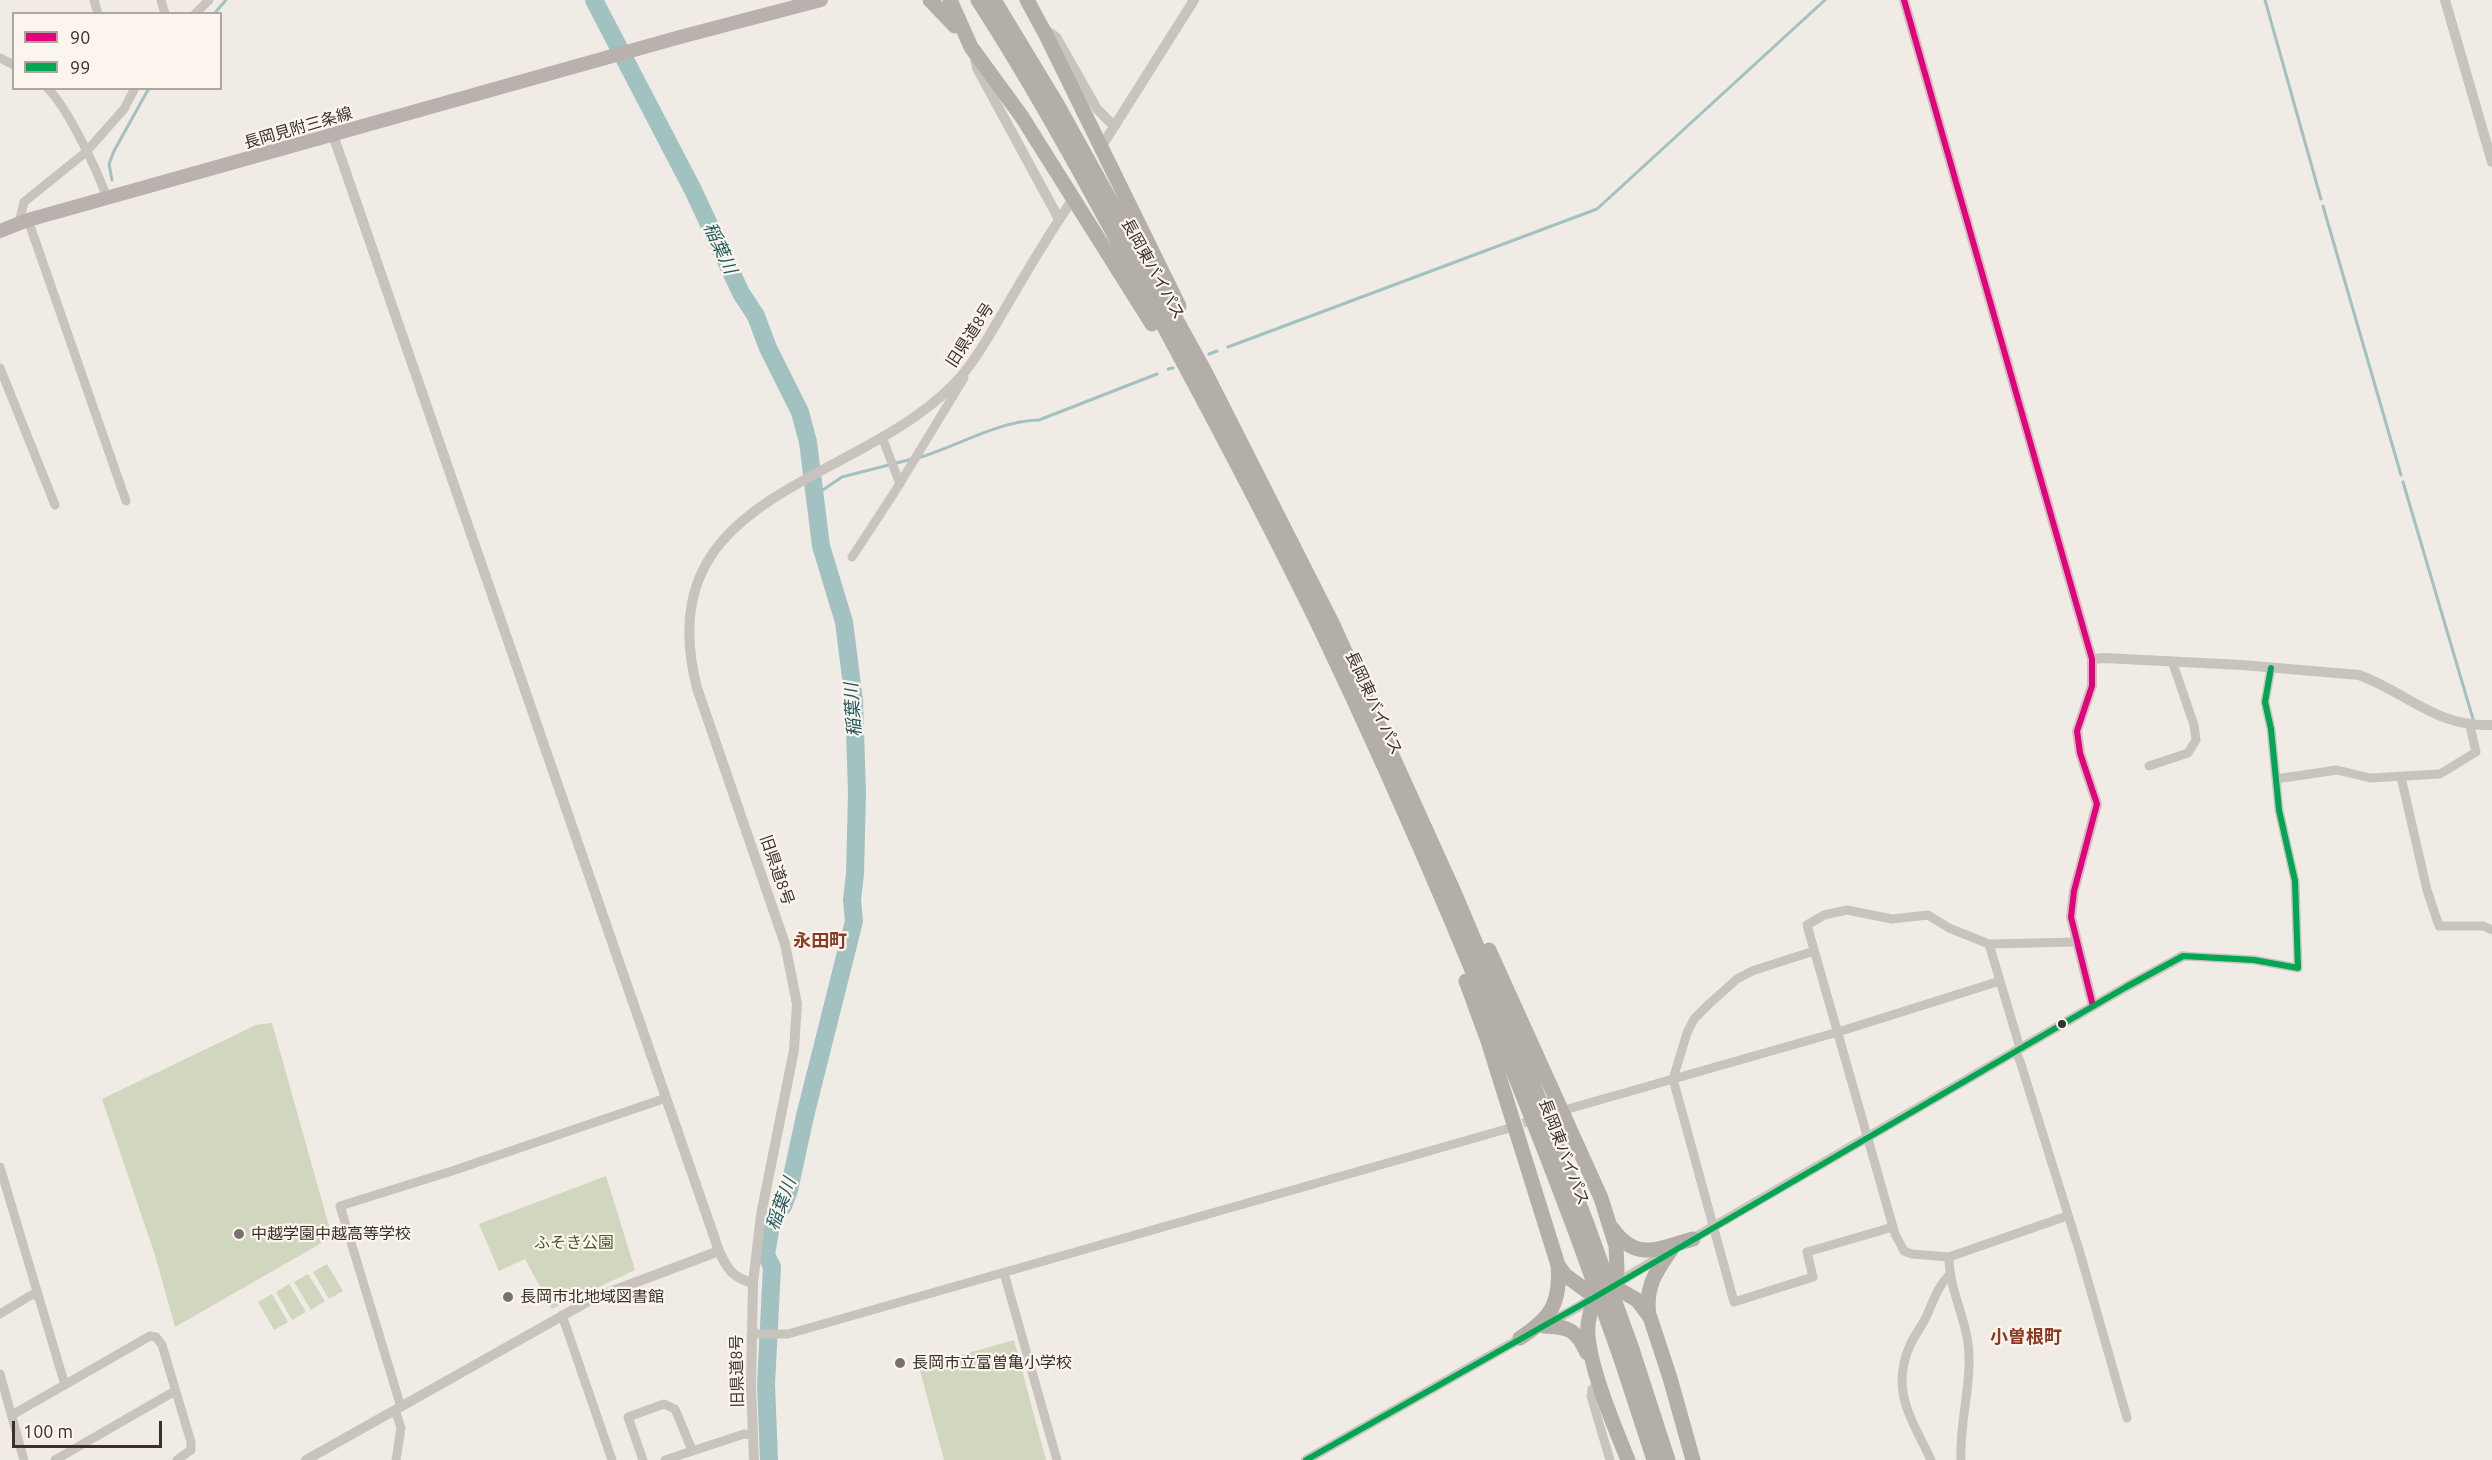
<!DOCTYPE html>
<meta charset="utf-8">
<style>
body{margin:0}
#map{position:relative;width:2492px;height:1460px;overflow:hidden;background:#f0ebe5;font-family:Ubuntu,sans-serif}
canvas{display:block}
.legend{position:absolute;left:12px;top:12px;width:210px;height:78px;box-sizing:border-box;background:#fbf5ee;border:2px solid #aea6a0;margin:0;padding:8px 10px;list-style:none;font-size:18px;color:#3b302b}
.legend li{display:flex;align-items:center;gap:12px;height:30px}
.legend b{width:30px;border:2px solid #aea6a0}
.scale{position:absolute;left:12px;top:1421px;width:150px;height:27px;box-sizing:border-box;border:3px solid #3b302b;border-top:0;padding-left:8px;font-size:18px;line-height:21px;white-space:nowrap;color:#3b302b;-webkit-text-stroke:4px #fbf5ee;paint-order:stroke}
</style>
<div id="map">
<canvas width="2492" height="1460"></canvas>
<ul class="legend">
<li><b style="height:8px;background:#e5007d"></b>90</li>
<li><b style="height:8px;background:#00a651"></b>99</li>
</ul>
<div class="scale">100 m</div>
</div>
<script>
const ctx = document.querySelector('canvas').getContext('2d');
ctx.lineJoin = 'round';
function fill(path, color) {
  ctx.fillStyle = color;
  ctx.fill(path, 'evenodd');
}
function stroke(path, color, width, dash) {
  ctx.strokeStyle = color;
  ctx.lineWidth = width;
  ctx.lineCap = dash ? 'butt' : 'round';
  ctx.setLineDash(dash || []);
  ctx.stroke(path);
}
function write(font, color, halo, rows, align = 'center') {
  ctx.font = font + ' Ubuntu,"Noto Sans JP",sans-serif';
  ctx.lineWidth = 4.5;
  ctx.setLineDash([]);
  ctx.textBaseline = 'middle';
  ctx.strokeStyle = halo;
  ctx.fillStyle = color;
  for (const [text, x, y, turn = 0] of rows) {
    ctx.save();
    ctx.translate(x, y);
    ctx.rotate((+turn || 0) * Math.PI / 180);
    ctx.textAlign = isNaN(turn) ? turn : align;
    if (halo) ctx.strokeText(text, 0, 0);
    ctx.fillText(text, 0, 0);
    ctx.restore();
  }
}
fill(new Path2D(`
 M272 1023 332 1237 175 1327 155 1255 102 1099 256 1025Z
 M606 1176 635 1270 552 1309 525 1259 499 1271 479 1224Z
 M327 1264 343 1291 329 1299 313 1272Z
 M308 1274 325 1301 311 1310 294 1282Z
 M289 1284 306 1312 292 1320 276 1292Z
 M272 1294 288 1322 274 1330 258 1302Z
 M1014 1340 1046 1460H944L919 1367Z`), '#d1d6bf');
stroke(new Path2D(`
 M2265 0 2321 199
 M214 14 226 0
 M112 180 109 164 114 151 149 88
 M2323 206 2401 475
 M1228 347 1597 209 1825 0
 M1209 354 1217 351
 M1168 369 1173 368
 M918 458C958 446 998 421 1039 420L1157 374
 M2403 482 2473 719
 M814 496 842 477 912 459`), '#a1c2c1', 3);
stroke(new Path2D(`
 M594 0 693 190 741 293 756 316 768 348 800 412 808 442 821 546 844 622 854 701 857 793 855 874 852 900 854 921 805 1116 789 1190 783 1206 772 1218 766 1255 772 1267 766 1384 769 1460`), '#a1c2c1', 18);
stroke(new Path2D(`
 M1510 1127 1566 1110`), '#ccc6c0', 9, [9, 4.5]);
stroke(new Path2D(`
 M94 0 98 14
 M161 0 165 14
 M195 14 209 0
 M0 58 14 65
 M47 88C67 106 98 172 107 198
 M28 220 126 501
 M19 223 24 202 86 152 124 109 135 88
 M0 368 55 505
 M882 437 900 484
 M852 557 894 493 964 378
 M2149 766 2188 753 2196 740 2194 725 2172 661
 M2401 777 2427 890 2439 926H2483L2492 930
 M2276 779 2337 770 2370 778 2440 774 2476 752 2470 726
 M1989 944 2020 1048
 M1814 951 1752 971 1737 979 1709 1004 1694 1019 1687 1033 1673 1079 1734 1302 1813 1277 1807 1252 1893 1227
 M2183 956 2254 960 2298 968 2295 881 2279 810 2271 729 2265 702 2271 668
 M2015 1051 2020 1061 2080 1253 2127 1418
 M1568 1109 1838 1032 2000 981
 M0 1167 65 1385
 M2067 1216 1949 1257 1912 1254 1904 1251 1895 1234 1807 925 1824 915 1847 910 1892 919 1928 915 1949 928 1989 944 2076 942
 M1949 1257C1949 1288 1964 1314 1968 1343 1973 1382 1959 1421 1961 1460
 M1004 1273 1057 1460
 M0 1314 33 1294 38 1297
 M562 1315 612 1460
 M751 1334H788L1510 1128
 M0 1374 24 1460
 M1600 1383 1592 1389 1591 1396 1610 1460
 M401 1407 340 1206 452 1171 666 1098
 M395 1410 401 1428 396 1460
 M12 1415 150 1336 156 1337 162 1345 191 1442V1450L177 1460
 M55 1460 175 1391
 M643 1460 628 1417 664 1404 675 1409 692 1450
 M665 1460 744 1434 753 1435
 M1931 1460C1912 1419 1889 1390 1911 1343 1915 1335 1921 1327 1925 1319 1933 1303 1936 1289 1949 1275`), '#c9c3be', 9);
stroke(new Path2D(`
 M1904 0 2092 659V686L2077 731 2080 753 2097 804 2074 891 2071 917 2093 1006
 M2445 0 2492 162
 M1043 28 1056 37 1097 109 1114 126
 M975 57 977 68 1059 219
 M333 135 719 1251C727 1269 733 1278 753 1283
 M1105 141 1194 0
 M2092 659 2104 658 2242 665 2359 675C2408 693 2435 727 2492 725
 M1689 1241 2126 987 2183 956
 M1611 1287 1665 1254
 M1544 1326 1596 1297
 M306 1460 594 1298 719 1251
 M754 1460 751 1386 753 1283 761 1215 794 1050 797 1004 785 944 697 688C647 492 853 487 953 385 973 365 987 339 1002 314 1024 276 1046 238 1071 202
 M1306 1460 1525 1336`), '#c9c3be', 10);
stroke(new Path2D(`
 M0 231 28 220 680 37 821 0`), '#b8b1ad', 14);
stroke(new Path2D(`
 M930 0 955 26
 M950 0 971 47 1022 117 1152 324
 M978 0C1045 104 1103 214 1162 323 1216 423 1270 525 1320 628 1414 825 1498 1026 1575 1230
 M994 0 1058 106 1204 370 1334 627 1454 892 1515 1037 1587 1224
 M1027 0 1046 35 1179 306
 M1489 950 1601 1198 1616 1246 1617 1271 1613 1286 1637 1300 1650 1317 1670 1378 1693 1460
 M1466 981 1488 1041 1558 1265 1565 1275 1595 1297C1592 1306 1589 1315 1588 1325 1585 1358 1615 1428 1628 1460
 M1612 1228C1636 1263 1660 1248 1693 1239
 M1649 1316C1645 1288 1655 1272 1671 1250
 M1544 1326C1569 1327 1576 1329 1587 1353
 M1520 1338C1551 1318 1561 1303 1558 1265
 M1632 1349 1668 1460
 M1620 1356 1654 1460`), '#b4aea8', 15);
stroke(new Path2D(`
 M1587 1224 1632 1349
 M1575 1230 1620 1356`), '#b4aea8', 15);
stroke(new Path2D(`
 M1904 0 2092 659V686L2077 731 2080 753 2097 804 2074 891 2071 917 2093 1006`), '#e5007d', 6);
stroke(new Path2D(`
 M1306 1460 1595 1297 2126 987 2183 956 2254 960 2298 968 2295 881 2279 810 2271 729 2265 702 2271 668`), '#00a651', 6);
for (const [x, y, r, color] of [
 [2062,1024,5,"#3b302b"],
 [239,1234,6,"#7a716c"],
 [508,1297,6,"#7a716c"],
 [900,1363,6,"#7a716c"]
]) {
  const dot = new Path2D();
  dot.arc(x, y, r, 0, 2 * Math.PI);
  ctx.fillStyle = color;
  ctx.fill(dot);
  stroke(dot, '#fbf5ee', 2);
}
write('16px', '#3b302b', '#fbf5ee', [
 ["長岡見附三条線",298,128,-16],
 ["長岡東バイパス",1153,269,61],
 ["旧県道8号",970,335,-57],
 ["長岡東バイパス",1374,703,65],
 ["旧県道8号",777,870,71],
 ["長岡東バイパス",1564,1152,69],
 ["旧県道8号",737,1371,-91]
]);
write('16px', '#3b302b', '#fbf5ee', [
 ["中越学園中越高等学校",251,1234],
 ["長岡市北地域図書館",520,1297],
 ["長岡市立富曽亀小学校",912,1363]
], 'left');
write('16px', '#4a5a2e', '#fbf5ee', [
 ["ふそき公園",574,1243]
]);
write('italic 18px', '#1f5a5e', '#fbf5ee', [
 ["稲葉川",720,248,65],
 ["稲葉川",853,710,-94],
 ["稲葉川",781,1204,-70]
]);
write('bold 18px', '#8c3b22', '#fbf5ee', [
 ["永田町",820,941],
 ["小曽根町",2026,1337]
]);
</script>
